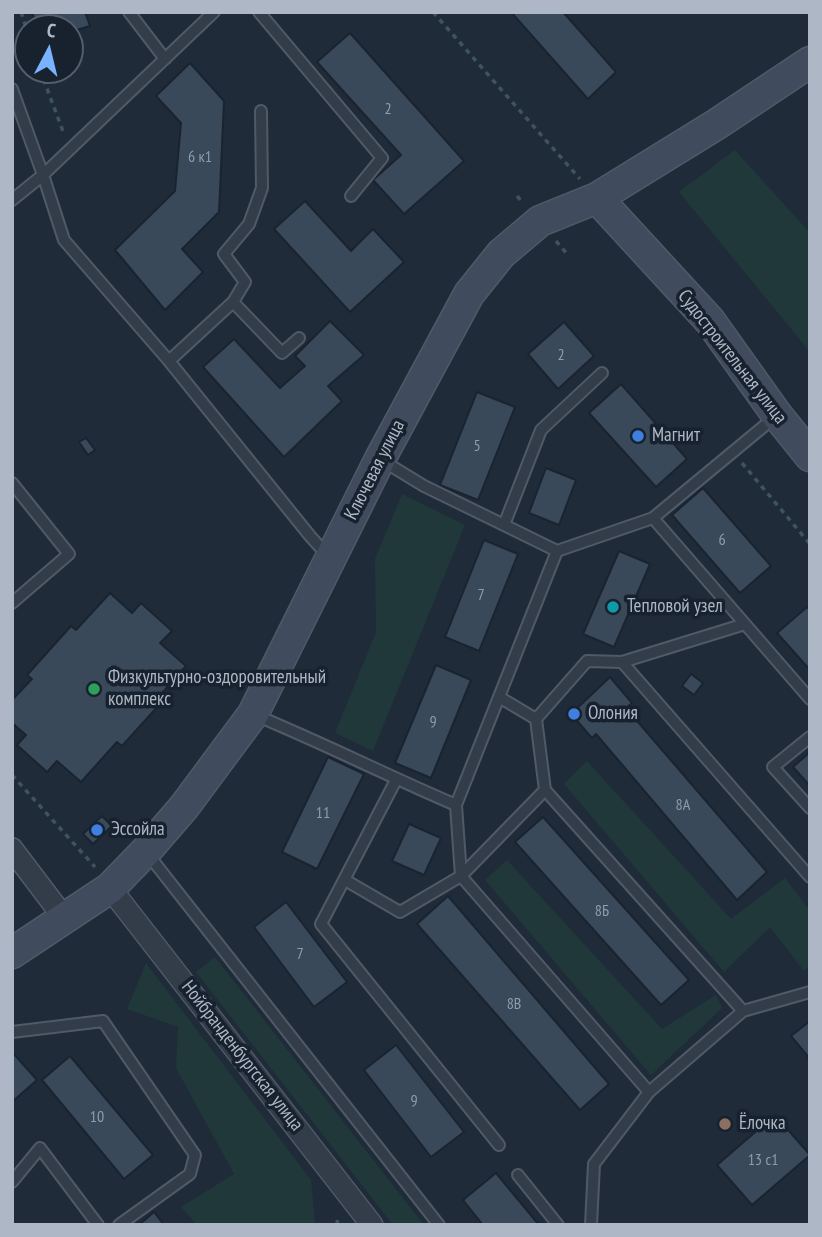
<!DOCTYPE html>
<meta charset="utf-8">
<style>
body{margin:0}
#map{position:relative;width:822px;height:1237px;overflow:hidden;background:#1f2b39;font-family:"PT Sans Narrow",sans-serif}
canvas{display:block}
.frame{position:absolute;inset:0;border:14px solid #adb7c6;pointer-events:none}
.north{position:absolute;left:14px;top:14px;width:70px;height:70px;box-sizing:border-box;background:#18222e;border:2px solid #545e6b;border-radius:50%;rotate:7deg;font-size:19px;font-weight:700;line-height:28px;text-align:center;color:#adb7c6}
.north::after{content:'';display:block;margin:auto;width:24px;height:32px;background:#79b2ff;clip-path:polygon(50% 0,100% 100%,50% 72%,0 100%)}
</style>
<div id="map">
<canvas width="822" height="1237"></canvas>
<div class="frame"></div>
<div class="north">С</div>
</div>
<script>
const ctx = document.querySelector('canvas').getContext('2d');
ctx.lineJoin = 'round';
function fill(path, color) {
  ctx.fillStyle = color;
  ctx.fill(path, 'evenodd');
}
function stroke(path, color, width, dash) {
  ctx.strokeStyle = color;
  ctx.lineWidth = width;
  ctx.lineCap = dash ? 'butt' : 'round';
  ctx.setLineDash(dash || []);
  ctx.stroke(path);
}
function write(font, color, halo, rows, align = 'center') {
  ctx.font = font + ' "PT Sans Narrow",sans-serif';
  ctx.lineWidth = 7;
  ctx.setLineDash([]);
  ctx.textBaseline = 'middle';
  ctx.strokeStyle = halo;
  ctx.fillStyle = color;
  for (const [text, x, y, turn = 0] of rows) {
    ctx.save();
    ctx.translate(x, y);
    ctx.rotate((+turn || 0) * Math.PI / 180);
    ctx.textAlign = isNaN(turn) ? turn : align;
    if (halo) ctx.strokeText(text, 0, 0);
    ctx.fillText(text, 0, 0);
    ctx.restore();
  }
}
fill(new Path2D(`
 M735 150 810 233V352L679 192Z
 M402 494 465 525 373 751 335 733 376 632 375 559Z
 M587 761 731 919 785 878 810 911V966L804 971 770 927 724 972 564 784Z
 M507 860 662 1029 716 995 722 1008 651 1075 485 880Z
 M215 957 424 1225H393L196 972Z
 M146 963 311 1180 315 1225H197L181 1207 234 1174 176 1068 178 1027 127 1009Z`), '#21383a');
const building = new Path2D(`
 M32 12H85L90 26 70 32V28H37Z
 M511 12H563L616 72 588 99Z
 M350 33 464 161 404 214 373 180 401 155 317 62Z
 M190 63 224 101 219 212 182 249 203 272 165 310 115 250 175 191 181 123 156 96Z
 M305 201 351 251 373 229 404 262 350 312 274 229Z
 M330 321 364 355 328 386 342 401 284 457 203 367 234 339 280 388 305 366 295 356Z
 M564 322 594 356 558 389 528 354Z
 M621 384 687 459 656 487 589 413Z
 M477 392 515 407 478 500 440 485Z
 M86 438 95 450 88 455 79 442Z
 M546 468 576 480 559 525 529 513Z
 M703 488 771 566 740 593 672 515Z
 M484 540 518 554 479 651 445 637Z
 M619 551 650 564 614 647 583 634Z
 M110 593 132 613 141 603 172 631 160 643 186 666 156 700 160 704 122 746 117 742 81 782 57 761 47 772 17 745 26 735 12 723V700L32 679 27 675 71 626 76 630Z
 M807 607 810 610V670L777 633Z
 M436 665 471 680 431 778 395 763Z
 M691 674 703 683 694 695 682 686Z
 M610 677 632 703 626 708 767 872 737 900 596 734 592 738 571 714Z
 M810 752V786L793 767Z
 M328 757 364 774 317 869 282 852Z
 M102 816 112 826 93 844 83 834Z
 M543 817 689 980 661 1005 515 842Z
 M409 824 441 838 424 875 392 861Z
 M448 896 609 1084 580 1110 417 924Z
 M286 902 347 982 314 1007 254 927Z
 M810 1021V1059L791 1036Z
 M396 1045 464 1132 431 1157 364 1070Z
 M13 1053 37 1080 12 1102V1054Z
 M70 1056 153 1155 124 1179 42 1080Z
 M775 1115 810 1155 752 1205 717 1165Z
 M496 1173 539 1225H483L463 1200Z
 M154 1212 164 1225H139Z`);
fill(building, '#3a4959');
stroke(building, '#1a2430', 2);
const lane = new Path2D(`
 M129 12 165 59
 M259 12 382 158 351 196
 M12 89 43 175 64 240 169 361 310 536 328 556
 M261 111 262 188 249 224 224 254 245 282 233 302 282 353 299 338
 M12 200 43 175 214 12
 M169 361 233 302
 M383 461 424 486 504 525
 M12 483 69 554 12 603
 M653 518 745 624
 M557 551 504 525 541 430 602 373
 M622 662 810 877
 M499 697 536 719 587 661 622 662 745 624 810 699
 M255 715C323 743 388 776 456 805L557 551 653 518 775 417
 M810 737 773 767 810 808
 M396 780 321 924 499 1145
 M545 790 743 1011
 M456 805 461 876 649 1092 594 1164 591 1225
 M147 853 439 1225
 M345 880 400 912 461 876 545 790 536 719
 M12 1032 103 1021 195 1155 190 1174 119 1225
 M649 1092 743 1011 810 992
 M518 1175 558 1225
 M12 1182 40 1148 98 1225`);
const street = new Path2D(`
 M12 849 65 919
 M110 888 372 1225`);
const secondary = new Path2D(`
 M597 198 710 321 777 415 810 456
 M12 953 110 888 146 851 184 807 253 714 380 459 469 294 501 254 540 221 597 198 717 124 810 62`);
stroke(lane, '#505a67', 14);
stroke(street, '#505a67', 24);
stroke(secondary, '#505a67', 33);
stroke(new Path2D(`
 M21 12 28 34
 M433 12 580 179
 M40 70 64 134
 M517 196 523 203
 M556 241 568 255
 M742 463 810 544
 M12 775 95 867
 M337 1225 338 1215`), '#3e5558', 3.5, [5, 5]);
stroke(lane, '#323d49', 10);
stroke(street, '#323d49', 21);
stroke(secondary, '#404c5d', 30);
for (const [x, y, r, color] of [
 [638,436,7,"#3f7fe0"],
 [613,607,7,"#0f9aa8"],
 [94,689,7,"#2e9e5b"],
 [574,714,7,"#3f7fe0"],
 [97,830,7,"#3f7fe0"],
 [725,1124,7,"#8d6e63"]
]) {
  const dot = new Path2D();
  dot.arc(x, y, r, 0, 2 * Math.PI);
  ctx.fillStyle = color;
  ctx.fill(dot);
  stroke(dot, '#18222e', 2.5);
}
write('16px', '#909cab', null, [
 ["2",388,109],
 ["6 к1",200,157],
 ["2",561,355],
 ["5",477,446],
 ["6",722,540],
 ["7",481,595],
 ["9",433,722],
 ["8А",683,805],
 ["11",323,813],
 ["8Б",602,911],
 ["7",300,954],
 ["8В",514,1004],
 ["9",414,1101],
 ["10",97,1117],
 ["13 с1",763,1160]
]);
write('19px', '#adb7c6', '#18222e', [
 ["Судостроительная улица",732,357,52],
 ["Ключевая улица",375,470,-63],
 ["Нойбранденбургская улица",242,1056,52]
]);
write('19px', '#adb7c6', '#18222e', [
 ["Магнит",652,436],
 ["Тепловой узел",627,607],
 ["Физкультурно-оздоровительный",108,678],
 ["комплекс",108,700],
 ["Олония",588,714],
 ["Эссойла",111,830],
 ["Ёлочка",739,1124]
], 'left');
</script>
